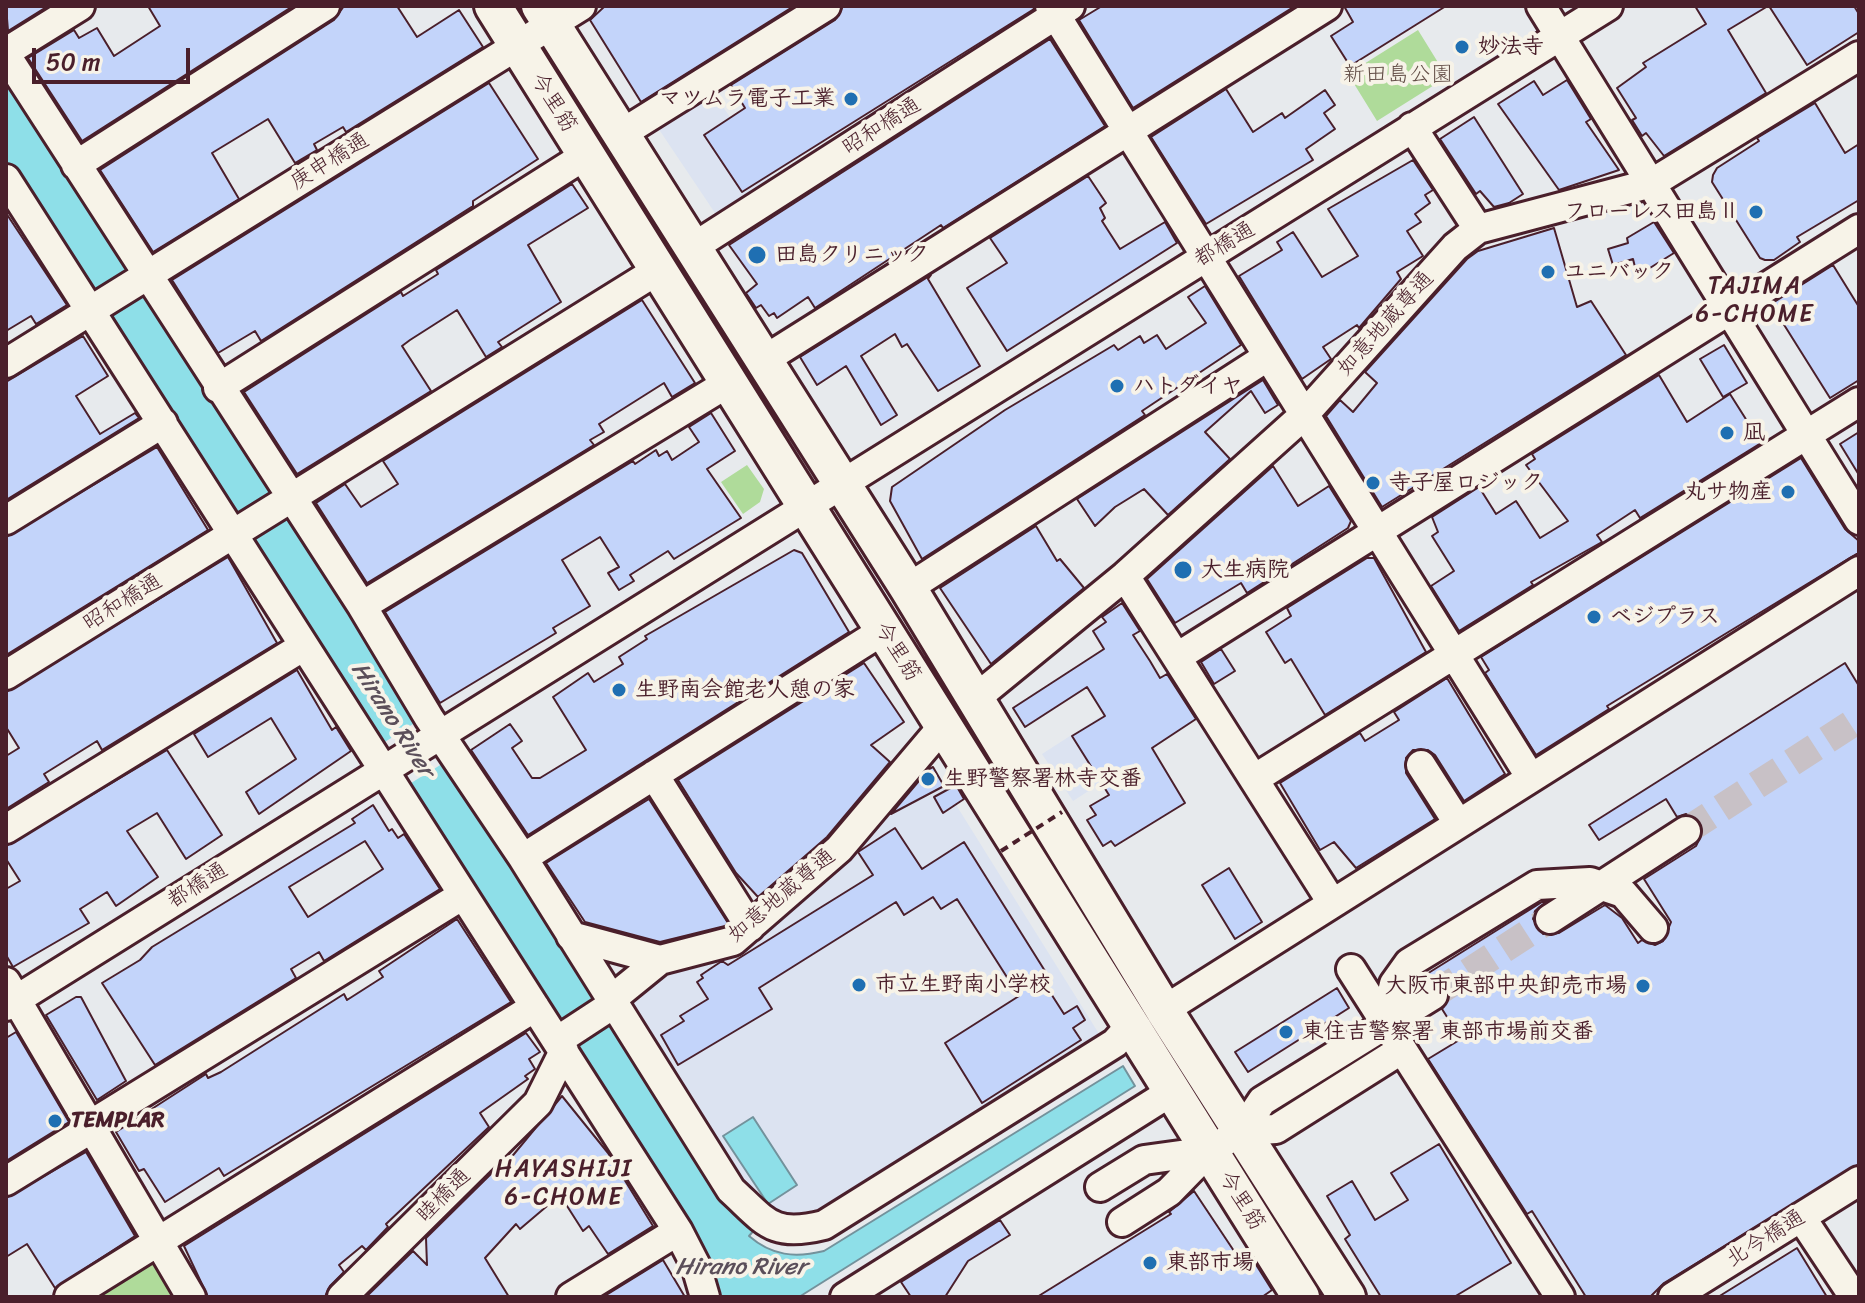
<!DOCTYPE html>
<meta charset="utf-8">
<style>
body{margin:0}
#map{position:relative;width:1865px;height:1303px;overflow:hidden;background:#e7eaed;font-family:Sriracha,sans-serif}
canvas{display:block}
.frame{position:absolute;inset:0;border:8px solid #4a1f2b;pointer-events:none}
.scale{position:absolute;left:32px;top:48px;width:158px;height:36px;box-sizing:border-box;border:4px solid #4a1f2b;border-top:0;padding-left:10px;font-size:24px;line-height:28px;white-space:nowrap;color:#4a1f2b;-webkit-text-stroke:6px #f7f3e8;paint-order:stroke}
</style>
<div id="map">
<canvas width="1865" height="1303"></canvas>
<div class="frame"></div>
<div class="scale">50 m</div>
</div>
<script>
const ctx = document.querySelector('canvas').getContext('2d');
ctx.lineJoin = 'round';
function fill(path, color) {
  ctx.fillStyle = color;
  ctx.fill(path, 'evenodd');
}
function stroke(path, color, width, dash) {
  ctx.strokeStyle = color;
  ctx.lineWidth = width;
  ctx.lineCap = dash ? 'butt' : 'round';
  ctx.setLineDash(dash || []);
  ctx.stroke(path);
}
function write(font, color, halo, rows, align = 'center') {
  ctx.font = font + ' Sriracha,"Klee One",sans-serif';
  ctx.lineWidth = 8;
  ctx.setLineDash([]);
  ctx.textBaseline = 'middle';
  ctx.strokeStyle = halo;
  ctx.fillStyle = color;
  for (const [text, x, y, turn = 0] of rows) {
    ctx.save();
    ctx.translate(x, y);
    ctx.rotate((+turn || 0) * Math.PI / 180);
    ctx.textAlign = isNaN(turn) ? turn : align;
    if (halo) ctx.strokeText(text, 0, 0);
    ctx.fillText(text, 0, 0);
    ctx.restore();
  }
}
fill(new Path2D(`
 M711 89 771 178 715 213 658 128 659 122Z
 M1126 700 1157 747 1073 801 1042 754Z
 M910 778 928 797 943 784 1101 1037 821 1213 797 1218 770 1213 751 1195 627 1004 672 967 701 965 733 956 746 947Z`), '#dce3f1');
fill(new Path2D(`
 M1418 30 1447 77 1377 121 1348 74Z
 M747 465 764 489 760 502 743 514 721 482Z
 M150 1262 162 1265 180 1297H95Z`), '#afdb9a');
const water = new Path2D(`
 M6 70 756 1228 749 1236C772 1256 795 1258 824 1251L1123 1066 1135 1086 799 1297H719L712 1269 703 1250 6 161Z
 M753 1117 797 1185 768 1204 723 1136Z`);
fill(water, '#8edfe8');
stroke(water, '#73929c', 2);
fill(new Path2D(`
 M424 717 450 759 403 788 377 747Z`), '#e7eaed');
const building = new Path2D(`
 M6 6H48L8 31Z
 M148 6H293L82 141 28 58 74 30 79 38 97 28 114 56 160 26Z
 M344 6H397L417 37 459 10 483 47 346 132 343 127 314 144 317 150 295 163 268 119 212 153 239 199 153 252 100 170 334 20Z
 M605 6H794L641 102 590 20Z
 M843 6H1033L1034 9 742 192 704 135 745 108 731 85 835 20Z
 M1102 6H1295L1133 108 1079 20Z
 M1344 6H1446L1350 66 1331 36 1353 22Z
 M1695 6H1768L1728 30 1766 93 1664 156 1646 133 1642 136 1632 120 1636 118 1617 88 1646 67 1643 63 1706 24Z
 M1769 6H1854L1859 14V32L1807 65Z
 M1050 39 1105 126 943 228 941 225 815 308 808 297 777 318 774 313 769 316 761 305 756 308 746 293 757 284 729 245Z
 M1567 80 1591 119 1586 122 1619 170 1559 190 1498 104 1534 81 1543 95Z
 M489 83 538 159 473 201V206L261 341 255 331 218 353 172 280Z
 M1226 89 1253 132 1282 113 1285 118 1325 90 1335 105 1324 113 1335 129 1306 149 1313 160 1206 224 1151 137Z
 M1815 103 1845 153 1859 144V200L1797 237 1800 242 1774 260H1765L1760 258 1712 182 1713 175 1717 168 1759 141 1757 138Z
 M1474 117 1523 194 1509 203 1494 207 1480 191 1476 194 1440 139Z
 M1413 160 1433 190 1425 195 1430 203 1415 214 1421 222 1407 231 1423 256 1397 272 1401 279 1359 328 1357 325 1323 347 1331 359 1302 379 1239 276 1282 250 1277 242 1293 232 1322 277 1358 256 1328 209Z
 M1088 176 1106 203 1100 208 1105 218 1102 221 1120 249 1165 222 1177 243 1007 351 967 288 1007 263 990 238Z
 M572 184 588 208 528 245 561 302 498 342 502 347 486 357 457 310 410 340 402 346 431 391 297 474 244 392 401 292 403 296 438 274 436 270Z
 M6 213 67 305 36 324 31 316 6 331Z
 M1654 222 1674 253 1645 271H1636L1633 259 1613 265 1608 249 1628 243 1627 238Z
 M1554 228 1577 307 1591 301 1626 355 1382 507 1326 416 1340 400 1353 412 1377 383 1365 372 1467 259 1478 251Z
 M1833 265 1859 307V380L1830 398 1771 304Z
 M931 275 928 279 980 366 938 391 907 344 902 347 895 334 861 356 897 415 881 425 846 366 817 385 800 357Z
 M1205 286 1241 345 1142 411 1145 415 922 559 890 501 892 487 1005 410 1114 345 1118 350 1140 336 1144 343 1157 335 1166 349 1206 323 1188 297Z
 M642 300 695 383 672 397 664 383 599 424 604 432 590 440 594 445 367 583 316 503 345 484 361 507 398 484 383 461Z
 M83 336 108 376 76 396 100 434 135 413 139 418 6 500V382Z
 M1724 345 1747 383 1723 397 1700 359Z
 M1659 375 1687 422 1730 394 1761 443 1640 518 1635 510 1597 535 1602 542 1531 582 1533 585 1459 631 1431 586 1454 571 1432 536 1438 532 1432 517 1479 487 1496 514 1516 501 1540 538 1568 521 1526 465 1535 459 1532 454Z
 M1263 380 1278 405 1265 413 1251 391 1205 432 1230 459 1168 515 1144 489 1115 507 1095 526 1077 499Z
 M711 413 735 451 707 469 741 518 674 559 668 551 630 575 634 581 619 590 608 573 619 567 600 537 562 560 590 606 553 628 556 633 440 703 385 612 633 461 635 464 656 450 659 456 667 451 672 460 699 442 689 427Z
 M1859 432V475L1840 444Z
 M157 447 208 530 6 655V537Z
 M1801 458 1845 529 1859 541 1858 553 1607 706 1609 709 1536 755 1485 673 1489 670 1481 657Z
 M1273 466 1298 506 1329 486 1351 521 1348 528 1247 593 1241 583 1175 623 1147 579Z
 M1036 526 1057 561 1060 559 1084 588 991 664 940 588Z
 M794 550 802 553 849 632 528 835 471 750 510 724 522 741 512 748 532 778H540L586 750 553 697 588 673 594 682 623 664 619 657 647 639 645 636Z
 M228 557 277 643 102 750 97 741 44 774 49 782 6 809V756L19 748 6 727V692Z
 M1367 558H1374L1426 652 1325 715 1291 659 1285 663 1266 632 1291 616 1287 608Z
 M1122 603 1140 631 1133 635 1150 661 1160 678 1167 674 1196 719 1152 748 1185 803 1115 846 1111 841 1103 846 1087 820 1096 815 1090 806 1109 795 1072 736 1105 716 1087 687 1025 727 1013 708 1104 649 1093 631 1106 622 1102 617Z
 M1221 649 1235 671 1214 684 1201 662Z
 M864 663 904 722 871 745 890 762 827 837 758 897 736 873 678 780Z
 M1845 663 1859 686V1164L1664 1283 1650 1297H1586L1532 1211 1527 1214 1428 1059 1461 1039 1442 1009 1450 995 1447 985 1440 980H1424L1422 977 1542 902H1546L1535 911 1533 919 1543 934 1559 933 1605 905 1622 918 1638 943 1642 940 1655 945 1663 941 1671 922 1644 879 1696 846 1703 831 1700 821 1686 814 1677 817 1666 799 1599 840 1589 825Z
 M297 670 332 730 336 727 351 751 259 814 246 792 296 759 271 718 208 757 194 734Z
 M1447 678 1505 774 1464 801 1435 755 1428 750H1413L1406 758V773L1435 819 1356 868 1334 842 1320 850 1280 783 1360 733 1365 741 1399 720 1394 712Z
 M167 750 222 835 186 859 157 813 127 831 158 877 116 906 107 892 80 909 89 923 13 967 6 955V889L20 881 6 859V846Z
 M933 767 944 786 891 814 929 769Z
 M956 785 964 799 943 813 934 797Z
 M649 799 728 923 725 926 660 942 585 922 546 863Z
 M373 805 389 831 392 829 398 838 404 834 440 889 324 961 319 952 291 969 296 978 155 1065 102 983 140 960 152 947 355 823 352 819ZM365 841 383 869 308 917 289 887Z
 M895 828 922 869 964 842 1045 971 1039 975 1064 1014 1077 1006 1085 1020 1073 1028 1081 1040 982 1103 945 1043 1019 996 957 899 941 909 933 897 904 915 896 902 759 988 772 1009 678 1065 661 1035 684 1021 680 1016 708 999 697 982 703 978 701 975 722 961 728 965 873 875 858 852Z
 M1229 868 1262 922 1235 939 1202 885Z
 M457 919 511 1002 224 1176 219 1168 165 1202 144 1169 139 1171 116 1132 206 1074 208 1078 221 1072 344 994 347 1000 383 977 379 971Z
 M1337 988 1349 1008 1248 1072 1235 1052Z
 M76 997H81L126 1081 97 1100 46 1015Z
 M16 1032 69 1122 6 1161V1038Z
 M526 1033 540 1052 529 1059 535 1069 525 1076 528 1079 480 1113 489 1127 386 1224 388 1227 366 1250 362 1246 339 1265 344 1272 330 1286 325 1297H208L184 1246Z
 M562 1096 608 1153 653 1226 608 1254 589 1226 583 1231 560 1195 520 1229 516 1224 485 1258 509 1297H366L413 1251 427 1265 426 1238 497 1168 500 1171Z
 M1439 1144 1511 1263 1454 1297H1381L1345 1239 1350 1235 1327 1196 1352 1181 1375 1220 1408 1200 1391 1173Z
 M86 1152 135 1236 55 1288 27 1244 6 1257V1198Z
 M1194 1191 1246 1269 1255 1263 1272 1290 1262 1297H1037L1171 1214 1169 1212Z
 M1000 1220 1010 1235 968 1261 945 1297H911L901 1282Z
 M1797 1248 1827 1297H1718Z
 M663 1260 685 1297H603Z`);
fill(building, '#c3d4fa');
stroke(building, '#4a1f2b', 2);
stroke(new Path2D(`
 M1686 831 1859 719
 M1433 995 1550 919`), '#c8c1c6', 28, [28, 14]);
const minor = new Path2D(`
 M1050 6 1531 778
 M1541 6 1859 520
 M6 52 80 6
 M6 55 362 606 429 718 523 858 731 1190C766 1222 772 1238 824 1225L1115 1043 1131 1025
 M1412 127 1478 229
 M621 134 826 6
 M76 165 325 6
 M6 179 678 1231 696 1266 705 1297
 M692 248 1070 6
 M764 360 1327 6
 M6 363 581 6
 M218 388 586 155
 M6 520 163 423
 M1125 576 1331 901
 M908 588 1267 357
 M362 606 728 383
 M1177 657 1859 229
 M6 675 658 270
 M976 698 1125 576 1303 416 1455 247 1478 229 1652 183 1859 56
 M1421 765 1458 823
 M654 775 750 927
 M1254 779 1859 402
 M6 829 304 646
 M523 858 884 630
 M1550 919 1686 831
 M571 936 660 960 733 941 839 849 943 726
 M1351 969 1560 1297
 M6 982 191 1297
 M612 999 660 960
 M6 1006 1608 6
 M1164 1010 1859 571
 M1385 1022 1394 984 1409 963 1537 885 1590 882 1623 893 1653 928
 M557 1041 615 1003
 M90 1125 463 895
 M1242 1131 1276 1129 1401 1050
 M6 1181 92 1128
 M1100 1187 1144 1160 1209 1151
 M1801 1217 1854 1297
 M1122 1222 1169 1192 1209 1151 1242 1131 1262 1101 1433 995
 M69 1297 535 1007
 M342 1297 538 1103 564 1051
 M571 1297 678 1231
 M845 1297 1171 1092
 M1673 1297 1859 1181`);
const major = new Path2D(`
 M493 6 1301 1297
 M540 6 908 588 1164 1010 1347 1297`);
stroke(minor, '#4a1f2b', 34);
stroke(major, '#4a1f2b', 42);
stroke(minor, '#f7f3e8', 28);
stroke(major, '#f7f3e8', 36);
stroke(new Path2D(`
 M1001 851 1062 812`), '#4a1f2b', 4, [8, 6]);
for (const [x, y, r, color] of [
 [1462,47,8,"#1f6fb2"],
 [851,99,8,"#1f6fb2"],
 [1756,212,8,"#1f6fb2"],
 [757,255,10,"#1f6fb2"],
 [1548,272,8,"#1f6fb2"],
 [1117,386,8,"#1f6fb2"],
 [1727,433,8,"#1f6fb2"],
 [1373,483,8,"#1f6fb2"],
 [1788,492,8,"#1f6fb2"],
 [1183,570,10,"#1f6fb2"],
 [1594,617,8,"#1f6fb2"],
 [619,690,8,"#1f6fb2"],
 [928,779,8,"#1f6fb2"],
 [859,985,8,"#1f6fb2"],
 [1643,986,8,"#1f6fb2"],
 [1286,1032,8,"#1f6fb2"],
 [55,1121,8,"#1f6fb2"],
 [1150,1263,8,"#1f6fb2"]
]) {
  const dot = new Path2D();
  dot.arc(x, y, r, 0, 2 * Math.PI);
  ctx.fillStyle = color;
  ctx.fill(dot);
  stroke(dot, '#f7f3e8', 3);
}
write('bold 22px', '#4a1f2b', '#f7f3e8', [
 ["妙法寺",1478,47],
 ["マツムラ電子工業",835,99,"right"],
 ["フローレス田島Ⅱ",1740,212,"right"],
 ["田島クリニック",775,255],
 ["ユニバック",1564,272],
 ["ハトダイヤ",1133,386],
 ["凪",1743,433],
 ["寺子屋ロジック",1389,483],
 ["丸サ物産",1772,492,"right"],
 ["大生病院",1201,570],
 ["ベジプラス",1610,617],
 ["生野南会館老人憩の家",635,690],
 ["生野警察署林寺交番",944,779],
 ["市立生野南小学校",875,985],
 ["大阪市東部中央卸売市場",1627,986,"right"],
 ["東住吉警察署 東部市場前交番",1302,1032],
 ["TEMPLAR",71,1121],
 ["東部市場",1166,1263]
], 'left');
write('22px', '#634e47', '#f7f3e8', [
 ["新田島公園",1398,75]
]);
write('22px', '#4a1f2b', '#f7f3e8', [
 ["今里筋",553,103,58],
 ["昭和橋通",882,127,-33],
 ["庚申橋通",330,162,-32],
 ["都橋通",1225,245,-31],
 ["如意地蔵尊通",1386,324,-48],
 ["昭和橋通",123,603,-32],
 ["今里筋",897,652,58],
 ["都橋通",198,886,-32],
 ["如意地蔵尊通",782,896,-40],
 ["睦橋通",444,1196,-45],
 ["今里筋",1241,1201,58],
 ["北今橋通",1766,1239,-32]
]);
ctx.letterSpacing = '2px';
write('24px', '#4a1f2b', '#f7f3e8', [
 ["TAJIMA",1755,287],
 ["6-CHOME",1755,315],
 ["HAYASHIJI",564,1170],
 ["6-CHOME",564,1198]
]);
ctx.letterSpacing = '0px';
write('italic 24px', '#5b4f5a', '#f7f3e8', [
 ["Hirano River",392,720,57],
 ["Hirano River",741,1268]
]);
</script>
